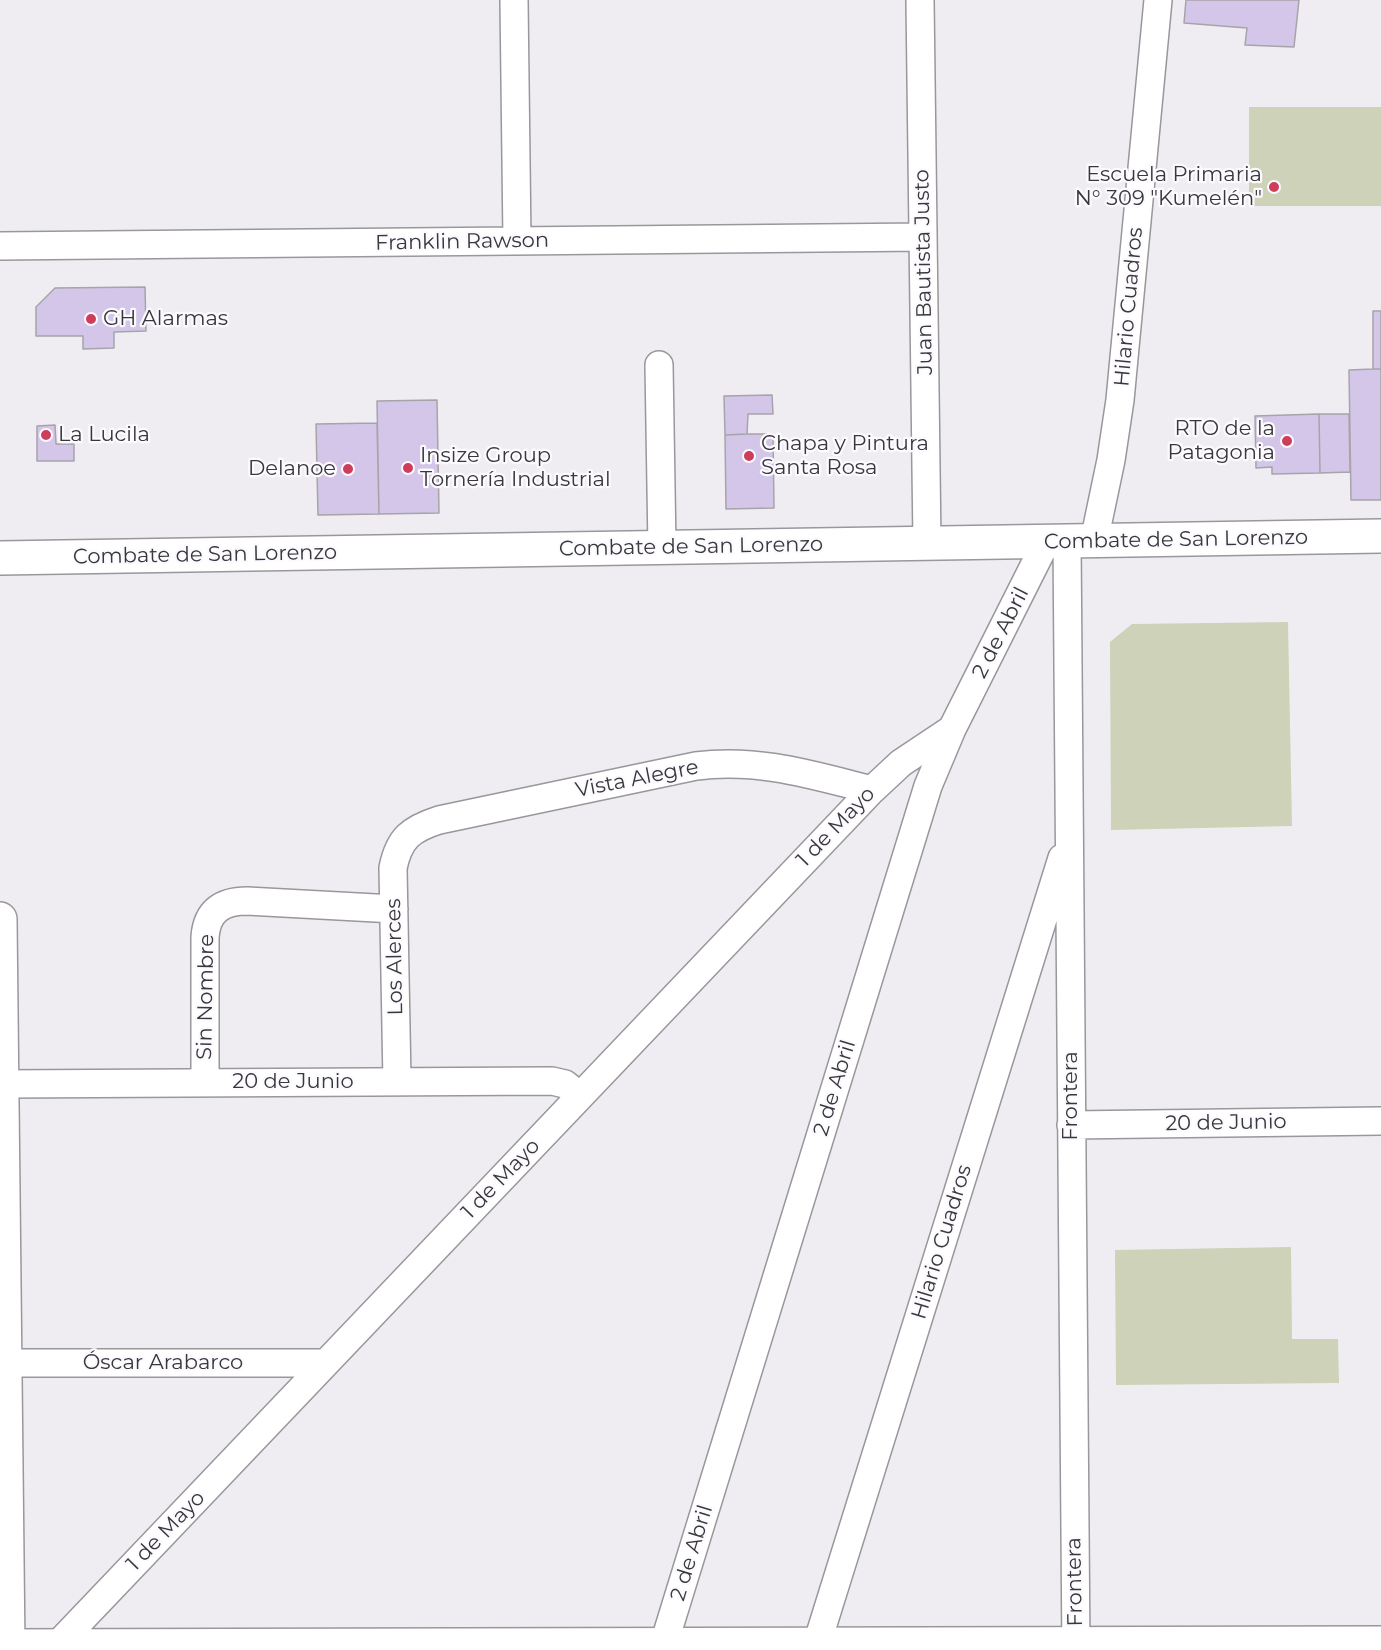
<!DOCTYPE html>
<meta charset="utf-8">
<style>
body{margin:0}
canvas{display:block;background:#efedf2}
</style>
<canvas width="1381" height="1650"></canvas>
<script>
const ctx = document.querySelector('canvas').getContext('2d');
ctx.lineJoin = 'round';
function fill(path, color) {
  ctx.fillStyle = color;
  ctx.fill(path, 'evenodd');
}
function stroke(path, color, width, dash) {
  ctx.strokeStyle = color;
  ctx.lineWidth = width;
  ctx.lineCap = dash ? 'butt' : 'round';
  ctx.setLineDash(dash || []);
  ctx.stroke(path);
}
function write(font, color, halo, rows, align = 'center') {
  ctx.font = font + ' Montserrat,sans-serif';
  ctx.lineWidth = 4.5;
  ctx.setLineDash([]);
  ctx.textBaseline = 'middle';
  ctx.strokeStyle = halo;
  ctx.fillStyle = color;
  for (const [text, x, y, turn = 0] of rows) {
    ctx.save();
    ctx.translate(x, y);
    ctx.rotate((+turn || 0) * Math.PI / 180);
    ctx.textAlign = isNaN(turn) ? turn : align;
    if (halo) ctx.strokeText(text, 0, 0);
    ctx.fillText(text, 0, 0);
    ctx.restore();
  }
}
fill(new Path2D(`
 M1249 107H1381V206H1249Z
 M1288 622 1292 826 1111 830 1110 642 1132 624Z
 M1291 1247 1292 1339H1338L1339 1383 1116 1385 1115 1250Z`), '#ced2b8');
const building = new Path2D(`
 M1186 0H1299L1294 47 1245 45 1247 28 1184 23Z
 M145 287 146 331 114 332V348L83 349V336H36V307L55 288Z
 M1373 311H1381V369H1373Z
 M1373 369H1381V500H1351L1349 370Z
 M772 395 773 414H748L747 434 725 435 724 396Z
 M437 400 439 513 379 514 377 401Z
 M1319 414 1320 473 1272 474V467L1256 468 1255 416Z
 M1319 414H1349L1350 472 1320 473Z
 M377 423 379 514 318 515 316 424Z
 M55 425 56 444H74V461H37V426Z
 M747 434H773L774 508 726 509 725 435Z`);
fill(building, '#d4c6e9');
stroke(building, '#a6a4a9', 1.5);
const street = new Path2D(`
 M514 0 517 241
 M920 0 927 544
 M0 246 923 237
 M659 365 662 548
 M1067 541 1076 1650
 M1094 541 1111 460 1120 400 1158 0
 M397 1082 393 868C399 838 411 829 439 820L696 766C759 758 812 775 872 790
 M205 1083V937C207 911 222 901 247 901L394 909
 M2 1084 552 1081 565 1084 580 1096
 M1071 1125 1381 1121
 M0 1363H326
 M61 1641 872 790 901 763 952 729
 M0 1643 1381 1640
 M662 1650 928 786 952 729 1046 542
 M815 1650 1062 858`);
const secondary = new Path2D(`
 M0 558 1381 536
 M0 919 8 1650`);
stroke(street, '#99979c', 30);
stroke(secondary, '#99979c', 36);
stroke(street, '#fff', 27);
stroke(secondary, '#fff', 33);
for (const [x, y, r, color] of [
 [1274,187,6,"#ce3e5b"],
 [91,319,6,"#ce3e5b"],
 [46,435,6,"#ce3e5b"],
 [1287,441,6,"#ce3e5b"],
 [749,456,6,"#ce3e5b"],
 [408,468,6,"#ce3e5b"],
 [348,469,6,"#ce3e5b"]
]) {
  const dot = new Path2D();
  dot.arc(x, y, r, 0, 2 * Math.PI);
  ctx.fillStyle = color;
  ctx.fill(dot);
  stroke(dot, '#fcfaff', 2);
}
write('21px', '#38383a', '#fcfaff', [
 ["Escuela Primaria",1262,175,"right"],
 ["N° 309 \"Kumelén\"",1262,199,"right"],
 ["GH Alarmas",103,319],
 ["RTO de la",1275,429,"right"],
 ["Patagonia",1275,453,"right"],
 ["La Lucila",58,435],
 ["Chapa y Pintura",761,444],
 ["Santa Rosa",761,468],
 ["Insize Group",420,456],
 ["Tornería Industrial",420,480],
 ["Delanoe",336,469,"right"]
], 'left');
write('21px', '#38383a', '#fcfaff', [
 ["Franklin Rawson",462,242,-1],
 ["Juan Bautista Justo",924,272,-91],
 ["Hilario Cuadros",1129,307,-85],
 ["Combate de San Lorenzo",1176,540,-1],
 ["Combate de San Lorenzo",691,547,-1],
 ["Combate de San Lorenzo",205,555,-1],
 ["2 de Abril",1001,633,-63],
 ["Vista Alegre",637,779,-11],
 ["1 de Mayo",836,827,-46],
 ["Los Alerces",395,957,-91],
 ["Sin Nombre",206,997,-89],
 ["20 de Junio",293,1082],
 ["2 de Abril",835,1088,-73],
 ["Frontera",1071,1096,-90],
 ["20 de Junio",1226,1123,-1],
 ["1 de Mayo",501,1179,-46],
 ["Hilario Cuadros",942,1242,-73],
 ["Óscar Arabarco",163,1363],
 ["1 de Mayo",166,1531,-46],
 ["2 de Abril",692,1553,-73],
 ["Frontera",1075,1582,-91]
]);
</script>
